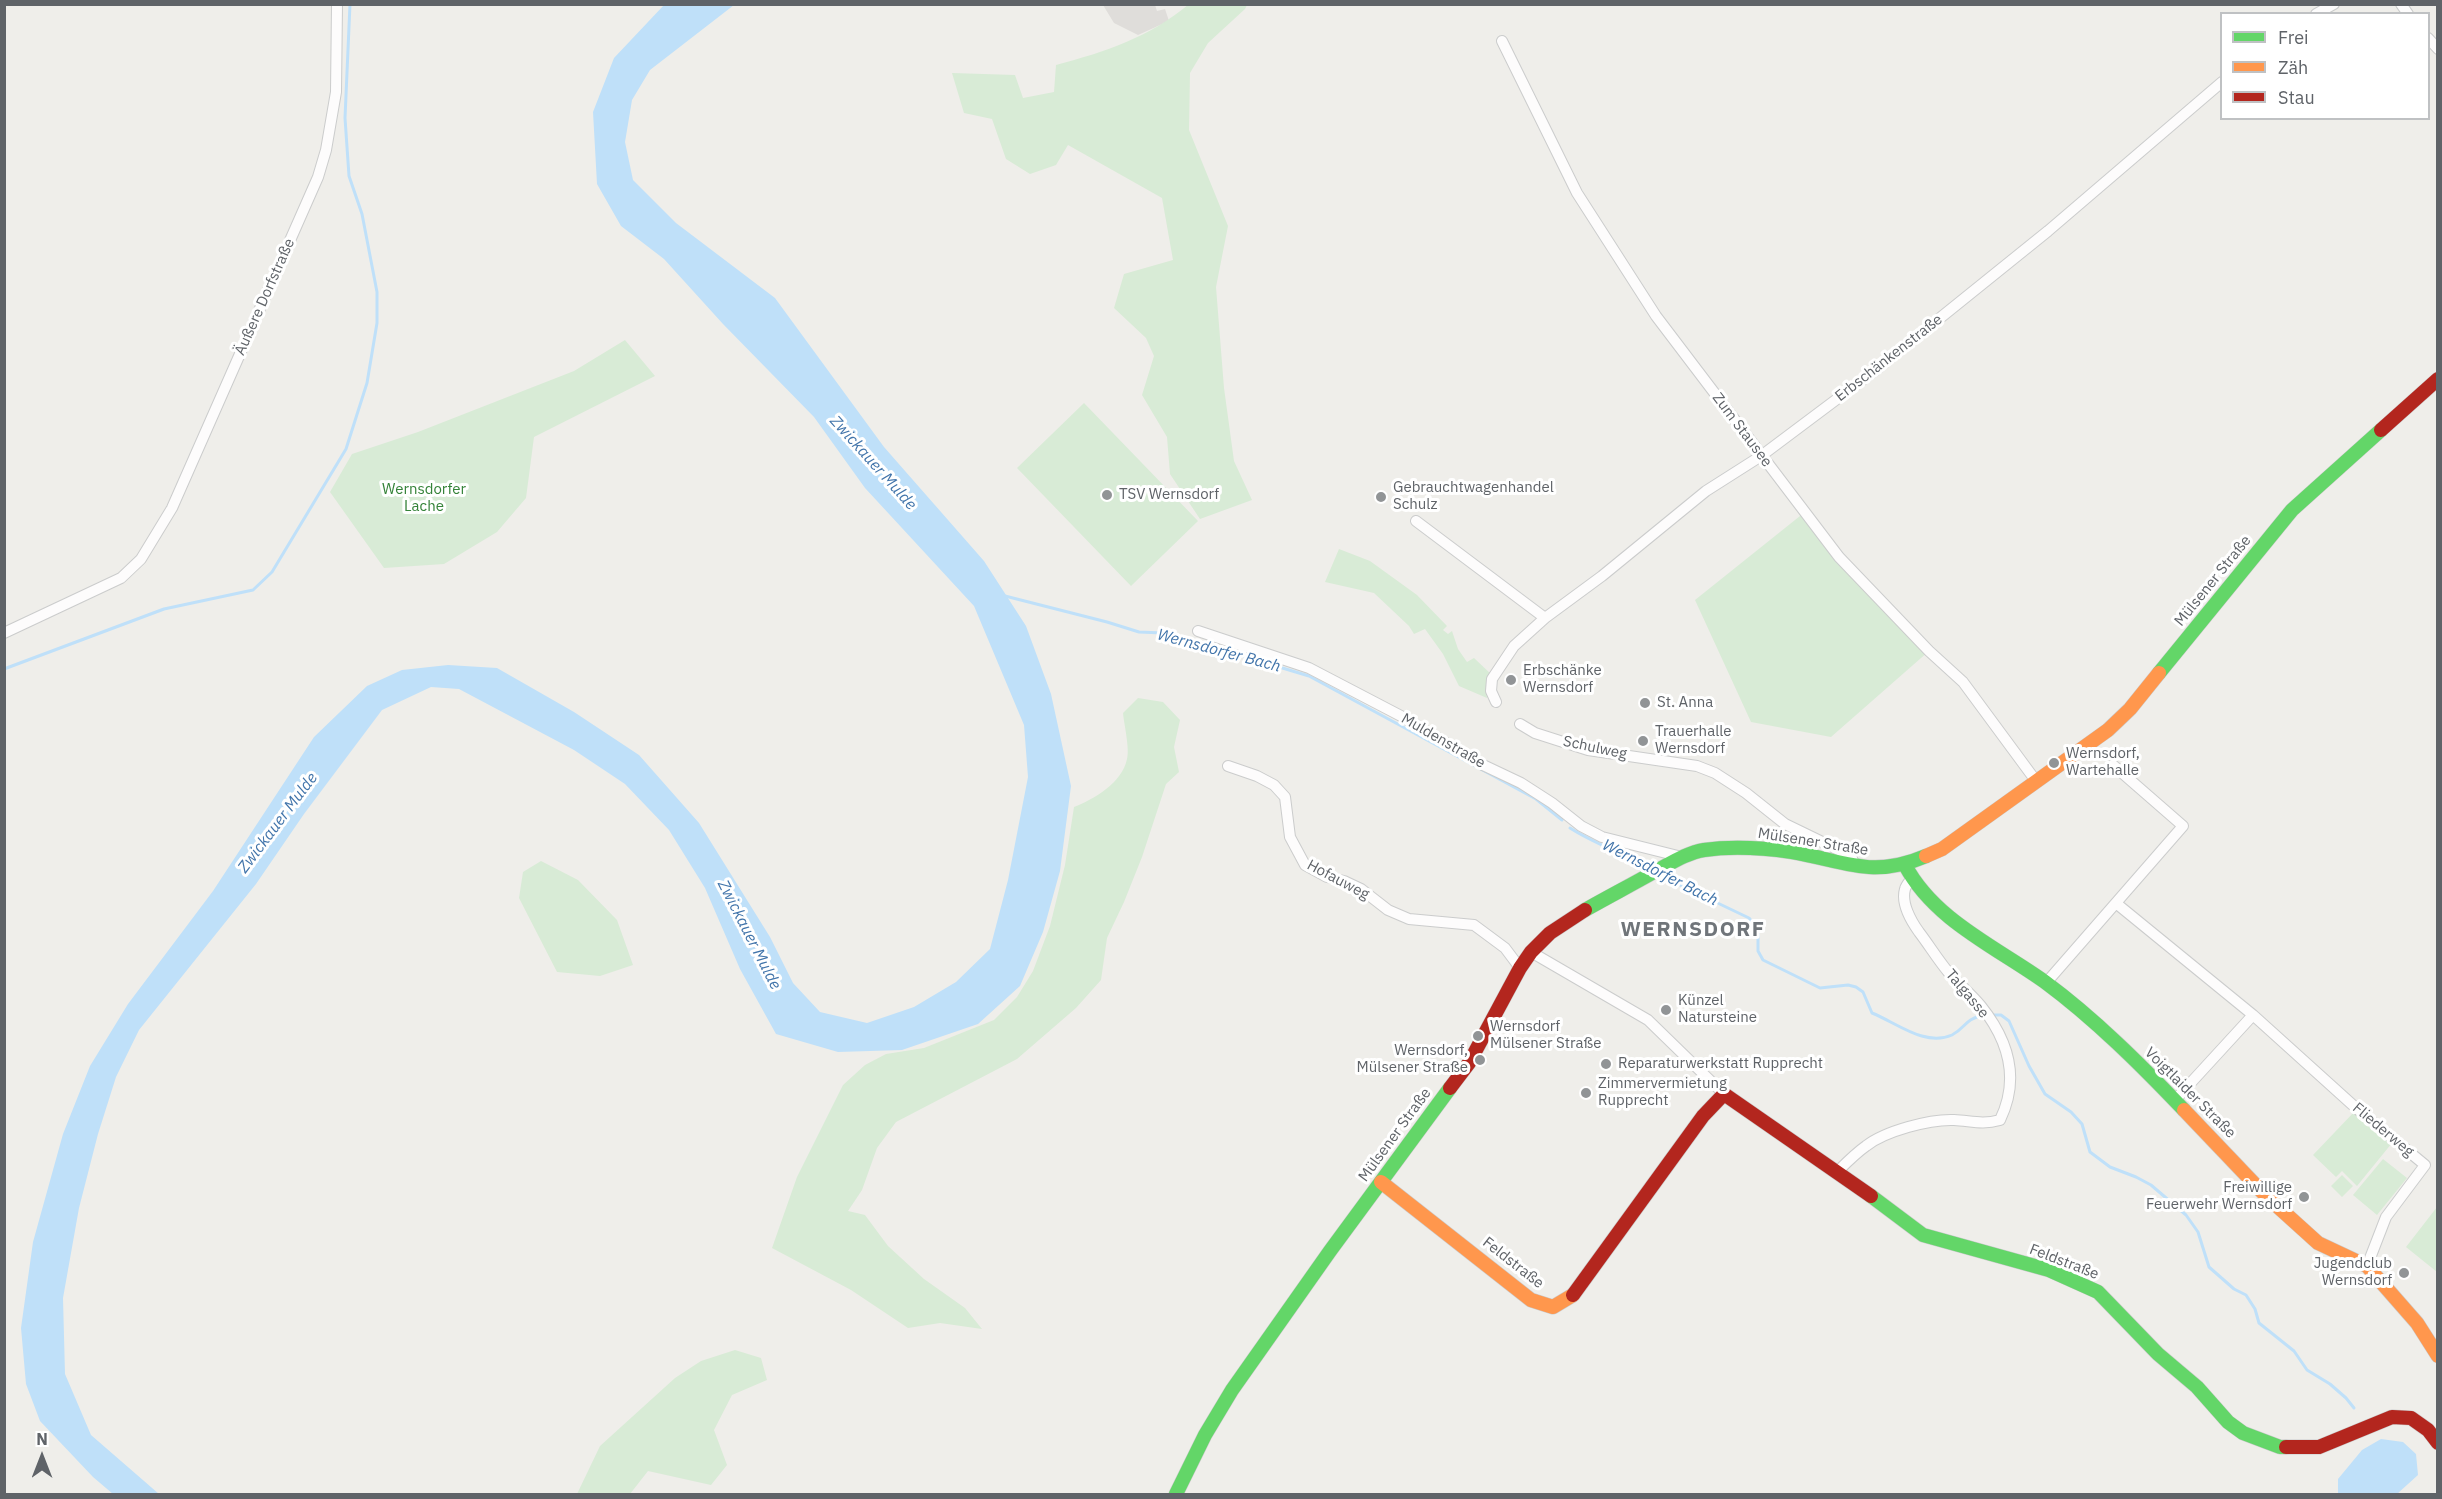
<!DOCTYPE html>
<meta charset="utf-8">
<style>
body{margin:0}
#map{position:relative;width:2442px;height:1499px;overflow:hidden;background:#efeeea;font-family:"IBM Plex Sans",sans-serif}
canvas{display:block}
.frame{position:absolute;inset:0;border:6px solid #5f6368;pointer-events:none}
.legend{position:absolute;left:2220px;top:12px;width:210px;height:108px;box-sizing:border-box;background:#fff;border:2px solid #bfc1c3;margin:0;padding:8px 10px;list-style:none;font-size:18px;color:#5f6368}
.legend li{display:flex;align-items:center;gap:12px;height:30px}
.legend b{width:30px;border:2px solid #bfc1c3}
.north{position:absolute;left:12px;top:1427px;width:60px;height:60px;-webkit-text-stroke:4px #fff;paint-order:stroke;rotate:0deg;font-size:16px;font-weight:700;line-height:24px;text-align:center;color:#5f6368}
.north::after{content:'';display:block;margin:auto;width:21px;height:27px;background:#5f6368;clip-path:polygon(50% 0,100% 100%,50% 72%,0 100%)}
</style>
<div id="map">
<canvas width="2442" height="1499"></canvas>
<div class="frame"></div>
<ul class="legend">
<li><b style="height:8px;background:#63d668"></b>Frei</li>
<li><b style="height:8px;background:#ff974d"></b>Zäh</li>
<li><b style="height:8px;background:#b3261e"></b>Stau</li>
</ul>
<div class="north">N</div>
</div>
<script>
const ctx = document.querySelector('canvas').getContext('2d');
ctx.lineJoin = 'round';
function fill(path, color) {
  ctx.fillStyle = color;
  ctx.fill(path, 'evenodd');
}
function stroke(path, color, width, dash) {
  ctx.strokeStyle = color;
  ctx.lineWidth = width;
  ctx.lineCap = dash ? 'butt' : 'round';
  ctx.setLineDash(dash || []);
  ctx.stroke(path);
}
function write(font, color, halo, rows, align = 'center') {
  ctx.font = font + ' "IBM Plex Sans",sans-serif';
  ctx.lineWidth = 6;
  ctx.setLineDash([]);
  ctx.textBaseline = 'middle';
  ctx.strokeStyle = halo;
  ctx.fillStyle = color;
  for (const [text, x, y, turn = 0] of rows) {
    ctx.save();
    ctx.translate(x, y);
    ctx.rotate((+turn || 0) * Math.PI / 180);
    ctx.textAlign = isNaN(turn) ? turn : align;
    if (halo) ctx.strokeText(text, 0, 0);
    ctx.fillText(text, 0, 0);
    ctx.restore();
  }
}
fill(new Path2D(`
 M1103 5H1155L1157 11 1165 9 1169 21 1138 35 1114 23Z`), '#dfddda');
fill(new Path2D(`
 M1189 4 1247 5 1245 9 1208 43 1190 73 1189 130 1228 226 1216 287 1224 388 1234 461 1252 500 1200 519 1170 474 1167 437 1142 395 1154 356 1146 338 1114 308 1124 274 1173 260 1162 198 1068 145 1056 165 1030 174 1006 159 992 119 964 113 952 73 1015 75 1023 98 1054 92 1056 65C1105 52 1150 37 1189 4Z
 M625 340 655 376 534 437 526 498 497 532 444 564 384 568 330 492 352 454 418 432 574 371Z
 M1084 403 1198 521 1131 586 1017 468Z
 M1805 512 1929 651 1831 737 1751 722 1695 600Z
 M1339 549 1370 561 1417 595 1447 626 1443 630 1448 634 1452 631 1458 649 1467 662 1474 658 1492 675 1486 687 1487 698 1459 686 1443 654 1425 629 1414 634 1409 626 1374 593 1325 582Z
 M1138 698 1163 702 1180 720 1174 747 1179 772 1166 784 1142 857 1124 902 1107 938 1101 980 1076 1008 1017 1059 896 1122 877 1148 862 1190 848 1211 865 1215 888 1246 924 1279 965 1308 982 1329 940 1323 908 1328 851 1290 772 1248 797 1177 843 1085 865 1065 886 1054 924 1048 994 1020 1017 997 1033 971 1050 926 1065 865 1074 807C1094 799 1122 783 1127 759 1130 749 1124 724 1123 713Z
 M541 861 578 880 617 920 633 965 600 976 557 972 519 898 523 872Z
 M2355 1111 2392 1143 2357 1186 2342 1171 2336 1177 2313 1155Z
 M2383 1159 2407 1178 2377 1215 2353 1195Z
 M2342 1175 2353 1186 2342 1197 2331 1186Z
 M2437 1207V1272L2406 1247Z
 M735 1350 761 1358 767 1380 732 1395 714 1430 727 1465 711 1485 648 1471 630 1494H577L600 1446 675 1378 701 1361Z`), '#d8ebd6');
fill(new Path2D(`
 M664 5H734L650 70 632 100 625 142 633 180 676 223 775 298 884 447 984 561 1026 626 1051 694 1071 786 1060 871 1043 932 1020 986 978 1024 902 1050 838 1052 776 1034 740 969 705 888 669 830 625 784 574 750 459 689 431 687 382 710 304 814 256 884 139 1030 116 1077 98 1134 79 1208 63 1298 65 1374 91 1435 159 1494H113L93 1477 40 1421 26 1384 21 1328 33 1242 63 1134 90 1066 128 1004 213 891 314 737 367 686 402 670 448 665 497 668 574 712 639 755 699 823 770 937 793 983 820 1012 867 1023 914 1007 956 982 990 949 1008 880 1028 777 1024 725 974 606 865 488 814 417 723 324 664 259 621 226 597 184 593 112 614 58Z
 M2381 1439 2403 1442 2416 1454 2418 1475 2397 1494H2338V1479L2362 1450Z`), '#bfe0f9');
stroke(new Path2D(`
 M1005 596 1107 622 1139 632 1163 633 1206 648 1236 654 1309 676 1536 799 1562 820
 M4 669 164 609 253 590 272 572 346 449 367 383 377 323V292L362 214 349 176 345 118 350 4
 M1570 828C1595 844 1623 853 1648 868
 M1659 875 1749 918 1758 929V951L1763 960 1820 988 1848 985 1856 987 1863 992 1872 1013C1897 1023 1925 1047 1952 1035 1966 1028 1964 1019 1984 1015
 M1991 1015H2001L2009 1021 2029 1066 2045 1094 2071 1112 2082 1124 2090 1152 2110 1167 2136 1177 2151 1185 2186 1215 2198 1232 2209 1267 2234 1289 2246 1295 2255 1309 2259 1323 2294 1351 2307 1370 2330 1384 2346 1398 2354 1408`), '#bfe0f9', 3);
const street = new Path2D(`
 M2401 4 2408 14
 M2316 14 2334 4
 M2428 38 2438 49
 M1502 41 1577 193 1656 316 1839 557 1929 651 1963 682 2036 781
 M1416 521 1545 618
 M1198 631 1309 668 1401 716 1483 765 1521 783 1552 803 1581 826 1602 837 1682 857
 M4 633 121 578 141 559 172 508 318 177 326 150 336 92 337 4
 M1496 702 1491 691 1492 679 1514 646 1545 618 1602 576 1706 491 1761 456 1873 372 2048 231 2222 82
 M1520 724 1535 733 1588 750 1697 766 1715 773 1746 793 1785 824 1851 856 1855 866
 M1228 766 1257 776 1274 785 1285 797 1290 837 1305 865 1327 877 1344 881 1361 889 1388 910 1409 919 1474 925 1505 948 1520 968
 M2117 904 2253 1015 2356 1108 2425 1165 2386 1217 2367 1266
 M1531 952 1648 1020 1724 1094
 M2046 983 2183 826 2113 765
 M2175 1100 2253 1015
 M1838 1171C1847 1162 1856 1153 1866 1146 1885 1131 1930 1119 1954 1120 1972 1121 1982 1125 2000 1120 2020 1079 2009 1041 1981 1006 1971 994 1959 984 1949 973 1938 960 1929 945 1919 932 1911 921 1901 903 1905 889 1906 885 1910 881 1912 878`);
const fast = new Path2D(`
 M2159 673 2292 510 2381 430
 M1905 865C1934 920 1996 947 2045 982 2095 1019 2141 1065 2184 1110
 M1585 910C1608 897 1631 885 1654 872 1670 864 1686 853 1704 850 1732 846 1764 848 1792 852 1845 861 1872 879 1926 856
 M1871 1196 1923 1235 2049 1270 2098 1292 2158 1354 2197 1387 2228 1422 2243 1433 2280 1447H2286
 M1176 1494 1205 1435 1232 1390 1330 1251 1450 1088`);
const slow = new Path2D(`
 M1926 856 1942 849 2108 730 2130 709 2159 673
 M2184 1110 2266 1196 2318 1243 2367 1266 2417 1323 2438 1356
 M1381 1182 1531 1300 1553 1307 1573 1295`);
const jam = new Path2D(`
 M2381 430 2438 379
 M1450 1088 1469 1063 1520 968 1531 952 1550 933 1585 910
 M1573 1295 1703 1116 1724 1094 1871 1196
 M2286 1447H2319L2392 1417 2411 1418 2428 1430 2438 1443`);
stroke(street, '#cbcccc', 12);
stroke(fast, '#cacacb', 15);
stroke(slow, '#cacacb', 15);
stroke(jam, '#cacacb', 15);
stroke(street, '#fdfcfc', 10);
stroke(fast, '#63d668', 14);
stroke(slow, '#ff974d', 14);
stroke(jam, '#b3261e', 14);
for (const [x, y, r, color] of [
 [1107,495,6,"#919496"],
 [1381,497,6,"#919496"],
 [1511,680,6,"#919496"],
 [1645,703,6,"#919496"],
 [1643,741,6,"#919496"],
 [2054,763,6,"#919496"],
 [1666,1010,6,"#919496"],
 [1478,1036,6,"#919496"],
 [1480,1060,6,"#919496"],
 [1606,1064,6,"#919496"],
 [1586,1093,6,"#919496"],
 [2304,1197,6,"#919496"],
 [2404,1273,6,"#919496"]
]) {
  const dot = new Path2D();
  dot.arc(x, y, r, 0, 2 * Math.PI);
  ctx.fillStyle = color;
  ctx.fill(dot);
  stroke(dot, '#fff', 2);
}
write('15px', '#5f6368', '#fff', [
 ["Äußere Dorfstraße",265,297,-66],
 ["Erbschänkenstraße",1889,358,-38],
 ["Zum Stausee",1742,430,53],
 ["Mülsener Straße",2213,581,-51],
 ["Muldenstraße",1443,741,30],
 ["Schulweg",1595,748,12],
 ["Mülsener Straße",1813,842,9],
 ["Hofauweg",1338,880,28],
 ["Talgasse",1967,994,50],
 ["Voigtlaider Straße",2190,1093,45],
 ["Fliederweg",2383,1130,40],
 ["Mülsener Straße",1395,1135,-54],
 ["Feldstraße",2064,1262,21],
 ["Feldstraße",1513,1263,38]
]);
write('15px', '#5f6368', '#fff', [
 ["Gebrauchtwagenhandel",1393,488],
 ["Schulz",1393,505],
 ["TSV Wernsdorf",1119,495],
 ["Erbschänke",1523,671],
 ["Wernsdorf",1523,688],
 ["St. Anna",1657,703],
 ["Trauerhalle",1655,732],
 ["Wernsdorf",1655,749],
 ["Wernsdorf,",2066,754],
 ["Wartehalle",2066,771],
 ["Künzel",1678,1001],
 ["Natursteine",1678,1018],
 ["Wernsdorf",1490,1027],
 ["Mülsener Straße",1490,1044],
 ["Wernsdorf,",1468,1051,"right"],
 ["Mülsener Straße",1468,1068,"right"],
 ["Reparaturwerkstatt Rupprecht",1618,1064],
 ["Zimmervermietung",1598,1084],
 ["Rupprecht",1598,1101],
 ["Freiwillige",2292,1188,"right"],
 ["Feuerwehr Wernsdorf",2292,1205,"right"],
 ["Jugendclub",2392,1264,"right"],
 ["Wernsdorf",2392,1281,"right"]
], 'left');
write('15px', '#348238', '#fff', [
 ["Wernsdorfer",424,490],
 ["Lache",424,507]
]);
write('italic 16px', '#4174aa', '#fff', [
 ["Zwickauer Mulde",873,463,48],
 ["Wernsdorfer Bach",1219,651,15],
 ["Zwickauer Mulde",278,823,-53],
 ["Wernsdorfer Bach",1660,873,27],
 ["Zwickauer Mulde",749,935,63]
]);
ctx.letterSpacing = '1.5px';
write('bold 21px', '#70757a', '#fff', [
 ["WERNSDORF",1693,930]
]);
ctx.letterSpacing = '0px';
</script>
